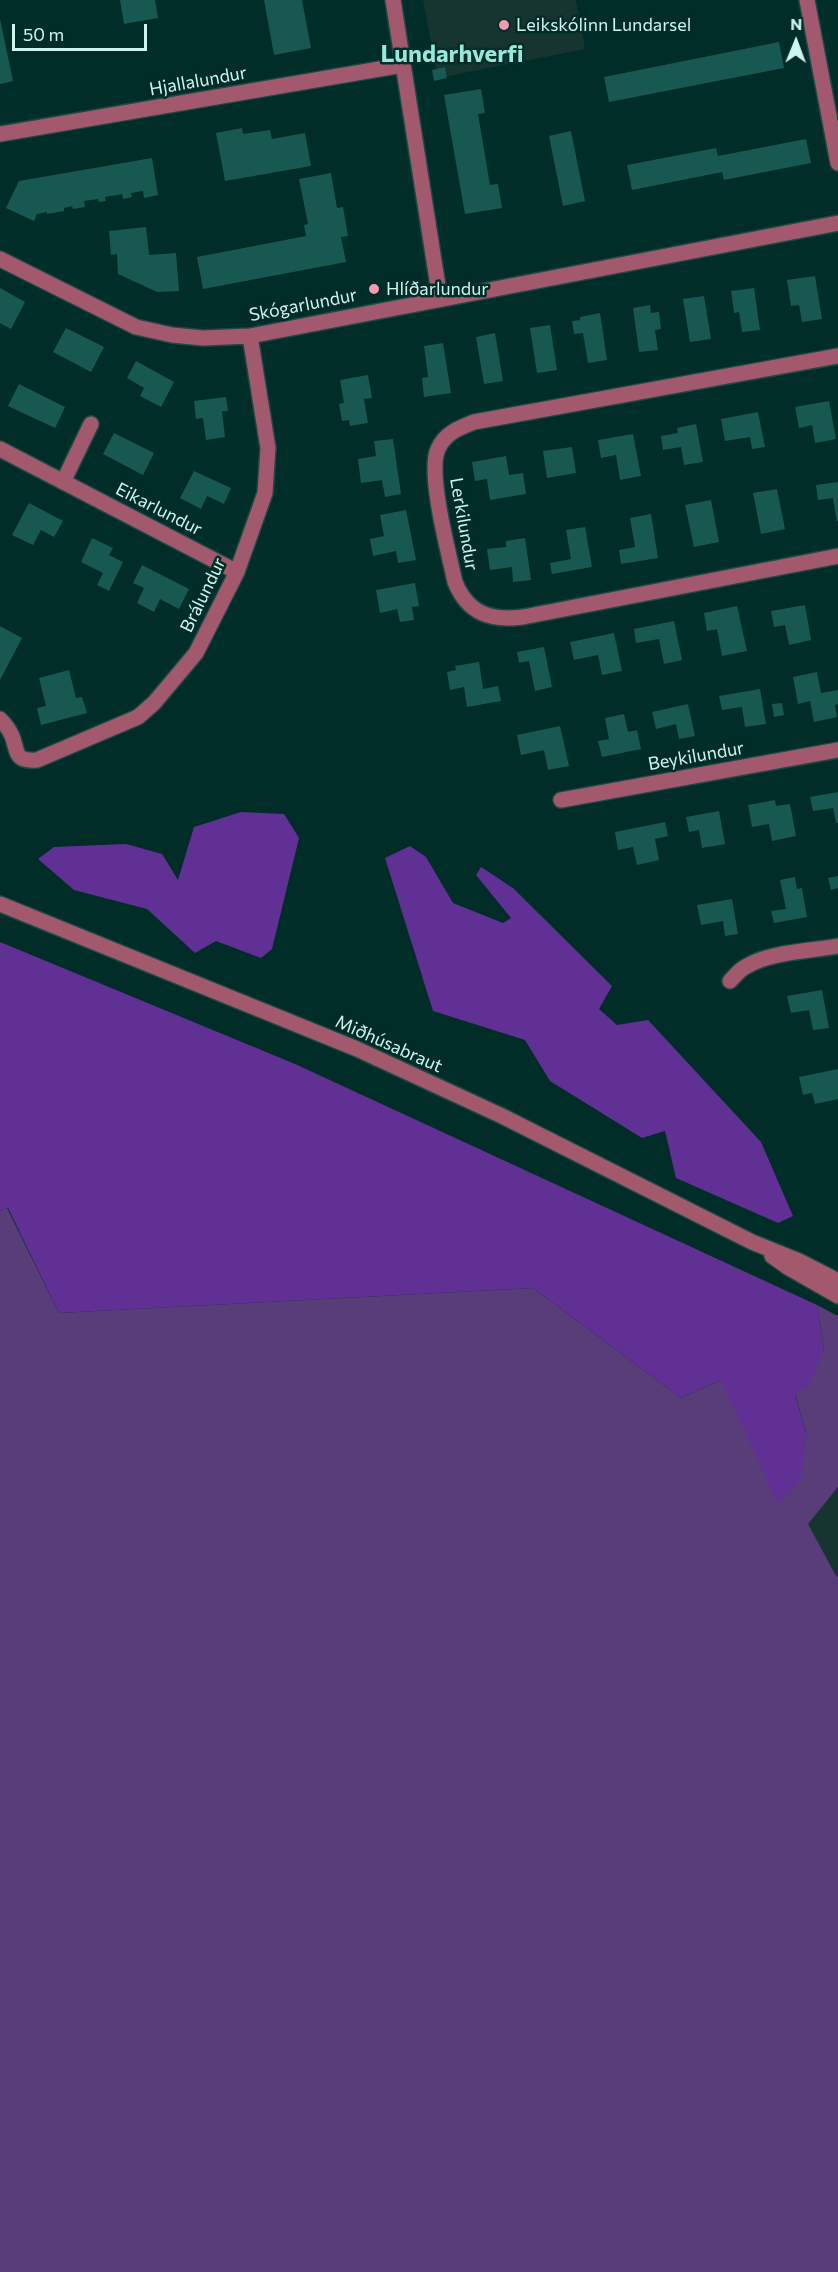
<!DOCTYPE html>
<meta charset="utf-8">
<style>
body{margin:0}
#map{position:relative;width:838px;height:2272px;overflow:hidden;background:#002d28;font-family:Commissioner,sans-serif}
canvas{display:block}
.north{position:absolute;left:766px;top:12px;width:60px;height:60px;-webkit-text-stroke:4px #002d28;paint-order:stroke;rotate:1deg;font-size:16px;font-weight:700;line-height:24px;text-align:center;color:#cdf4ed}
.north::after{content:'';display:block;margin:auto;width:21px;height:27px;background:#cdf4ed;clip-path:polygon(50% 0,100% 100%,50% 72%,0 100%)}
.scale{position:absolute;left:12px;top:24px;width:135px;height:27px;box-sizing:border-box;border:3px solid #cdf4ed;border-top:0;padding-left:8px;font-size:18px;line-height:21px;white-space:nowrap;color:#cdf4ed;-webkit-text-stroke:4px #002d28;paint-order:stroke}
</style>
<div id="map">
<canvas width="838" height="2272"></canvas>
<div class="north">N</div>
<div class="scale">50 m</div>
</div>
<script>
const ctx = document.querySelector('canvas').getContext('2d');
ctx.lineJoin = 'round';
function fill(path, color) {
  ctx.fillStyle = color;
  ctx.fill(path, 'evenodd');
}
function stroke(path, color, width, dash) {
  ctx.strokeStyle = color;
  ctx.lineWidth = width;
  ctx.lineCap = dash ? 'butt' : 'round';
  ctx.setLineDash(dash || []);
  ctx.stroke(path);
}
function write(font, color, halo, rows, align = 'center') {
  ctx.font = font + ' Commissioner,sans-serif';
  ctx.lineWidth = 5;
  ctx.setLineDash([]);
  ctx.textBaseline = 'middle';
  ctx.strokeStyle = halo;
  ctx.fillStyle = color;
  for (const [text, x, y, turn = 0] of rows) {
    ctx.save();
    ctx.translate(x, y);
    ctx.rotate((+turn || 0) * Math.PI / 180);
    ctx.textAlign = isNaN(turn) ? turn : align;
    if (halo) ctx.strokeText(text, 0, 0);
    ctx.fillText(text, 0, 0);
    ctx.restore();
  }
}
fill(new Path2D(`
 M423 0H576L585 49 438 78Z
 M838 1487V1577L835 1574 807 1524Z`), '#173530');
fill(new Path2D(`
 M7 1208 59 1313 533 1288 681 1398 721 1380 807 1436 795 1393 824 1350 817 1305 838 1316V1487L808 1524 835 1574 838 1577V2272H0V1211Z`), '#583d78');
fill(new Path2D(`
 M241 812 284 814 299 838 272 949 261 958 216 941 195 953 147 909 74 890 38 859 54 847 126 844 162 854 178 880 194 827Z
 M410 846 426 857 453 903 503 923 511 918 476 875 481 867 513 888 612 986 599 1009 617 1025 648 1020 761 1142 793 1216 778 1223 676 1178 665 1131 642 1138 550 1081 525 1040 433 1011 385 858Z
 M0 942 295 1064 817 1305 824 1350 809 1386 795 1394 807 1436 800 1481 778 1504 721 1380 681 1398 533 1288 59 1313 8 1208 0 1211Z`), '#613094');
fill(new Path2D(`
 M120 0H155L158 18 124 24Z
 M264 0H302L311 48 274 55Z
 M0 19 13 81 0 84Z
 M779 42 784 68 609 102 604 77Z
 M445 67 447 78 434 81 432 70Z
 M481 89 485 113 478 114 490 185 498 184 502 208 465 214 444 95Z
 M242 128 243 134 270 130 272 139 305 133 311 166 225 181 216 133Z
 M571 131 585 201 563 206 549 136Z
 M806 139 811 163 724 180 722 172 632 190 627 165 716 148 718 156Z
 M152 158 158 195 144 198 143 191 131 193 132 197 123 199 122 194 105 197 106 201 99 202 98 199 84 201 85 207 73 209 72 206 64 208V211L47 214V212L37 214 34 221 6 208 19 181Z
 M331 173 337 208 343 207 348 236 341 237 346 262 203 289 197 257 306 236 304 225 308 224 299 179Z
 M146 227 149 255 176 253 179 291 157 292 118 274 117 254 111 255 109 231Z
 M815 276 822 319 802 322 799 305 791 306 787 280Z
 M0 288 25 302 11 329 0 323Z
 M754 288 760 330 742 332 739 312 734 313 731 291Z
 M704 296 711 339 690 342 683 299Z
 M650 305 651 313 659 312 661 329 655 330 658 350 639 352 633 308Z
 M600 313 607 360 588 363 583 333 574 334 572 321 580 320V317Z
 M550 325 557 370 537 373 530 328Z
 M66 328 104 347 91 372 53 352Z
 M495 333 503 381 484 384 476 337Z
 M443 343 451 393 424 397 422 378 428 377 424 346Z
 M136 361 174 382 161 407 140 396 144 388 127 378Z
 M368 375 372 398 364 399 368 423 350 426 349 420 342 421 339 404 344 403 340 380Z
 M19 384 65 407 55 428 8 406Z
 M226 397 228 411H222L225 437 206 440 203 418 196 419 194 401Z
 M829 401 836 439 815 443 812 425 799 428 795 407Z
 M758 412 765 447 752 449 750 437 725 441 721 419Z
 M696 424 703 462 684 465 681 447 663 450 661 436 678 433 677 428Z
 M114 433 154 453 143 475 103 454Z
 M633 434 641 476 620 480 616 455 601 458 598 440Z
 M393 439 401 494 385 497 382 480 361 483 358 459 376 456 374 441Z
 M572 447 576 473 547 478 543 451Z
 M506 456 509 475 523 473 526 494 490 500 487 479 475 481 472 462Z
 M194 471 231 488 224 504 207 496 201 509 180 498Z
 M838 482V521L837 522 833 498 818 500 816 485Z
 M777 489 785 529 761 534 753 493Z
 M711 500 719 542 694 547 685 505Z
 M29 503 63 521 54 537 41 530 33 545 12 535Z
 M406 510 416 560 398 563 396 551 373 556 370 539 384 536 380 515Z
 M651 514 658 558 621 564 619 550 635 547 630 518Z
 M585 527 592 567 552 574 550 563 571 559 566 530Z
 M92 538 113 548 109 555 123 562 109 591 97 585 103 573 81 562Z
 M525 538 531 580 513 582 512 567 490 570 487 549 506 547V541Z
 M142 565 189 589 179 609 160 599 154 612 137 603 144 588 133 583Z
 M415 583 419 606 412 607 414 620 400 622 397 609 380 613 376 590Z
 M805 605 811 640 789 645 785 625 774 627 771 611Z
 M737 606 747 651 722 656 717 629 707 631 704 613Z
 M674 621 682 660 664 664 659 639 636 643 634 629Z
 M0 626 22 638 0 680Z
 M614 633 622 671 602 675 598 655 574 660 570 642Z
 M544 647 552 687 535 691 529 661 519 663 517 652Z
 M479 662 483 689 498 686 501 701 467 707 464 687 450 690 447 672 456 670 455 666Z
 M69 670 76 698 82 697 87 713 41 725 37 708 46 706 39 678Z
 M817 672 821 693 838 690V704L835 705 837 717 814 722 810 701 798 704 793 677Z
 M760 689 766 724 745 727 742 707 722 710 719 696Z
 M782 703 784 715 774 717 772 704Z
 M688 704 695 736 679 739 676 724 656 729 652 712Z
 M624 714 628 732 637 730 641 749 602 757 598 741 609 739 605 718Z
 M560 726 569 766 548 770 544 750 521 755 517 735Z
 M838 792V823H836L833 808 813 811 810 797Z
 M775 800 776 806 790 804 796 836 772 841 769 824 752 827 748 805Z
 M719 811 725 844 702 848 699 830 689 832 686 817Z
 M665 822 668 836 655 839 659 860 637 865 633 847 618 850 615 832Z
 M838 876V888L831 890 828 878Z
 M795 877 797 889 802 888 807 917 774 923 771 911 786 909 780 880Z
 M732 899 738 934 725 936 723 921 701 925 697 905Z
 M822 990 829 1028 813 1030 809 1010 791 1013 787 996Z
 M838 1069V1099L815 1104 812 1093 803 1095 799 1077Z`), '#175951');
const minor = new Path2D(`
 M393 0 440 299
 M807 0 838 163
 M0 134 403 65
 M0 259 136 327 172 335 203 338 250 336 838 223
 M838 356 474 422C459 428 445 433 438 449 427 473 449 554 455 582 468 614 491 621 523 617L838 556
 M0 449 237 572
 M63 482 91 424
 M0 719C5 724 9 729 12 736 18 750 13 762 37 760L138 717 154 703 196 653 237 572 265 493 268 448 250 336
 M561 800 838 750
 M0 904 357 1049 502 1116 752 1242 799 1261 838 1281
 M730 981C735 976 740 969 747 966 770 952 811 951 838 946
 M772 1256 789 1268 838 1296`);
stroke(minor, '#1d4944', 18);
stroke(minor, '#a2596d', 15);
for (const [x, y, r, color] of [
 [504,25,6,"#f19ab1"],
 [374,289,6,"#f19ab1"]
]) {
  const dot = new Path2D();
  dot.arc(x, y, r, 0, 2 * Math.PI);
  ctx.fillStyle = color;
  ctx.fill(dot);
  stroke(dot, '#002d28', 2);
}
write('18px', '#cdf4ed', '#002d28', [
 ["Leikskólinn Lundarsel",516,25],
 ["Hlíðarlundur",386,289]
], 'left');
write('18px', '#cdf4ed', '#002d28', [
 ["Hjallalundur",198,81,-10],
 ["Skógarlundur",303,305,-11],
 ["Eikarlundur",159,509,27],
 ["Lerkilundur",464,524,80],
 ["Brálundur",203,595,-64],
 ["Beykilundur",696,756,-10],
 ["Miðhúsabraut",389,1044,24]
]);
write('bold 24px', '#96e8da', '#002d28', [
 ["Lundarhverfi",452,54]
]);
</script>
